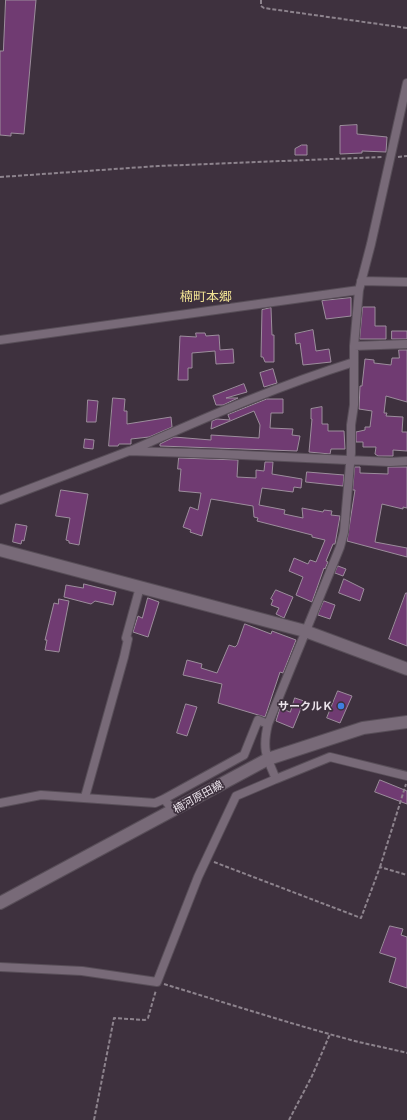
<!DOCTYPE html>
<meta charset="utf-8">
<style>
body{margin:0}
canvas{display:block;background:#3e313e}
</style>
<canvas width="407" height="1120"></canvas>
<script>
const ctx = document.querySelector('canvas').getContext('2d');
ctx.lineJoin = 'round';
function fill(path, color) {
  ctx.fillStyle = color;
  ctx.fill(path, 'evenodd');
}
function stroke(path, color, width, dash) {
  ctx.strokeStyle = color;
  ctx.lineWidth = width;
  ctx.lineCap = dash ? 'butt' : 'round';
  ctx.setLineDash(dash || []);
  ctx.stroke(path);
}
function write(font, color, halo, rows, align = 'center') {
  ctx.font = font + ' "Exo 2","Noto Sans JP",sans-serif';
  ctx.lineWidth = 3.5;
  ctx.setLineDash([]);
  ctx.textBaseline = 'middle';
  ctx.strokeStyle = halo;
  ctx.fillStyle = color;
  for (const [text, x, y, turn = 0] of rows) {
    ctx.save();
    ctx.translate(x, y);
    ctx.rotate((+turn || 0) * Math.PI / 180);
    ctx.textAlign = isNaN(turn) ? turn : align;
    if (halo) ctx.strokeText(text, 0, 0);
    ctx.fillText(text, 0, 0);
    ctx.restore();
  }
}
const building = new Path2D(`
 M6 0H36L24 134 11 133V136L0 135V51H3Z
 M357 125V134L387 137 386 152 362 151V153L340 154V126Z
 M302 145H307V155H295V149Z
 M351 298V316L326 319 322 301Z
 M363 307H375V326H386V339H360Z
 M271 308 272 335H274V362H265L263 357H261L262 310Z
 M313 330 316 351 329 349 331 362 303 365 300 343 296 344 295 334Z
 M392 331H407V339H392Z
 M196 333H205L206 336 219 335 220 350 233 349 234 363 216 364 215 351 192 353V368H188V380H178L180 336 196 337Z
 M399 350H407V402L386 396 384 413H387L386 416 403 417 402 432H407V451L393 450V456H378L375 454 376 447H363V442H356V432L365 430V427H370L372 411 359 409 360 386H362L365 359 374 360V363L391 365 392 358H399Z
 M273 369 277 383 264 387 260 373Z
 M244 384 247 392 226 398H238L223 405H216L213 396Z
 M113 398 125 399 124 411H127V424L171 417 172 427 149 437 131 439V444H119L118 446H109Z
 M267 399H283V413H271L270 428 293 429 292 435 300 436 297 451 160 446V444L174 437 211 440V435L259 438 260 425 254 411 211 429 212 421 217 419 230 420 228 415Z
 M88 400 98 401 96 422H87Z
 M322 407V424H328V431H344L345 449H331L330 454 309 452 312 419H311V409Z
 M85 439 94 440 93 449 84 448Z
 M179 458 238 460 237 477 256 478V470L264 471 265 462H273L272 474 302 479 301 488 294 487 293 492 262 488 259 505 285 510 284 514 303 518 302 508 323 512 324 510 332 511 331 515 340 516 335 544H333L326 561 328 562 325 569 324 568 312 602 296 595 303 577 289 571 294 558 308 564 310 560 316 562 325 540 312 537V535L257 521 258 518 254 517 253 506 211 499 202 536 190 532 191 530 183 527 190 507 198 510 201 493 179 491 181 469H178Z
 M355 467H360V473L388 474V467H407V508L403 507V509L382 504 375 542 407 548V557L347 541 355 490H353Z
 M307 472 344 475 343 486 306 482Z
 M61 490 88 494 79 545 69 543V541L66 540 70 518 56 516Z
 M16 524 27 526 24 541 22 540 21 544 13 542Z
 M338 566 346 569 343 576 335 573Z
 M344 579 364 589 360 601 339 593Z
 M84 584 116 592 113 605 95 601 91 604 64 597 66 585 83 588Z
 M276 590 293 597 284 618 276 614 279 608 271 605 273 600 271 599Z
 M406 593H407V646L389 639Z
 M148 598 159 602 148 637 133 632 138 616 142 618Z
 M59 599 69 601 59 652 45 650 47 640H45L54 603 58 604Z
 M324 601 335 605 330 619 318 615Z
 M245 624 271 634 272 631 296 640 283 673 280 672 265 717 218 703 222 684 183 675 187 660 202 664 201 668 217 673 229 645 235 647 237 645Z
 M338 691 352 696 340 723 327 718Z
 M295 698 304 701 293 728 276 721 280 708 290 712Z
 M186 704 197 707 187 736 177 733Z
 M380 780 407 791V804L375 792Z
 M390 926 403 929 401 935 407 937V988L389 982 396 958 380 953Z`);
fill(building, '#703b72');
stroke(building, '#9c8d9c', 1);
const street = new Path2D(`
 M407 83 371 244 359 290 354 346V405L351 425V453L344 532 340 547 268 724C262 749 266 756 276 779L330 757 407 776
 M361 281 407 282
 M0 340 359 290
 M354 346 407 344
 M132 450C205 418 277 386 354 362
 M0 500 129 451 221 454 390 462 407 461
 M85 797 124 657 128 639 126 638 140 587
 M164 799 244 755 258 720 268 724
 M0 803 41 795 155 803 164 799 173 810
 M0 967 82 971 157 982 198 877 236 796 276 779`);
const secondary = new Path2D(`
 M0 550 305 631 407 669
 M0 903 268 759 363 728 407 722`);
stroke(street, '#584e58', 10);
stroke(secondary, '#584e58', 14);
stroke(new Path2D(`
 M261 0V6L264 8 407 28
 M398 157 407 156
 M0 177 158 166 382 157
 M214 862 361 918 380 867 407 875
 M380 867 406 784
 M164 984C226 1003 288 1023 351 1040 370 1045 388 1048 407 1053
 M94 1120 114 1018 145 1020 148 1018 156 990
 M289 1120 312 1076 330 1034`), '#8d838d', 2, [4, 2]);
stroke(street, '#786a78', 8);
stroke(secondary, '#786a78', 12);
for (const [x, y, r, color] of [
 [341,706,4,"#3f7fe0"]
]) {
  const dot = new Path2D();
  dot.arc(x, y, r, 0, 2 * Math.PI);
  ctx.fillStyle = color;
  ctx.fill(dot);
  stroke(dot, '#3e313e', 1.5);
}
write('bold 11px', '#ebe3eb', '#3e313e', [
 ["サークルＫ",333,706]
], 'right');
write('11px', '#ebe3eb', '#3e313e', [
 ["楠河原田線",198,797,-29]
]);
write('13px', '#f0e293', '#3e313e', [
 ["楠町本郷",206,297]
]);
</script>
